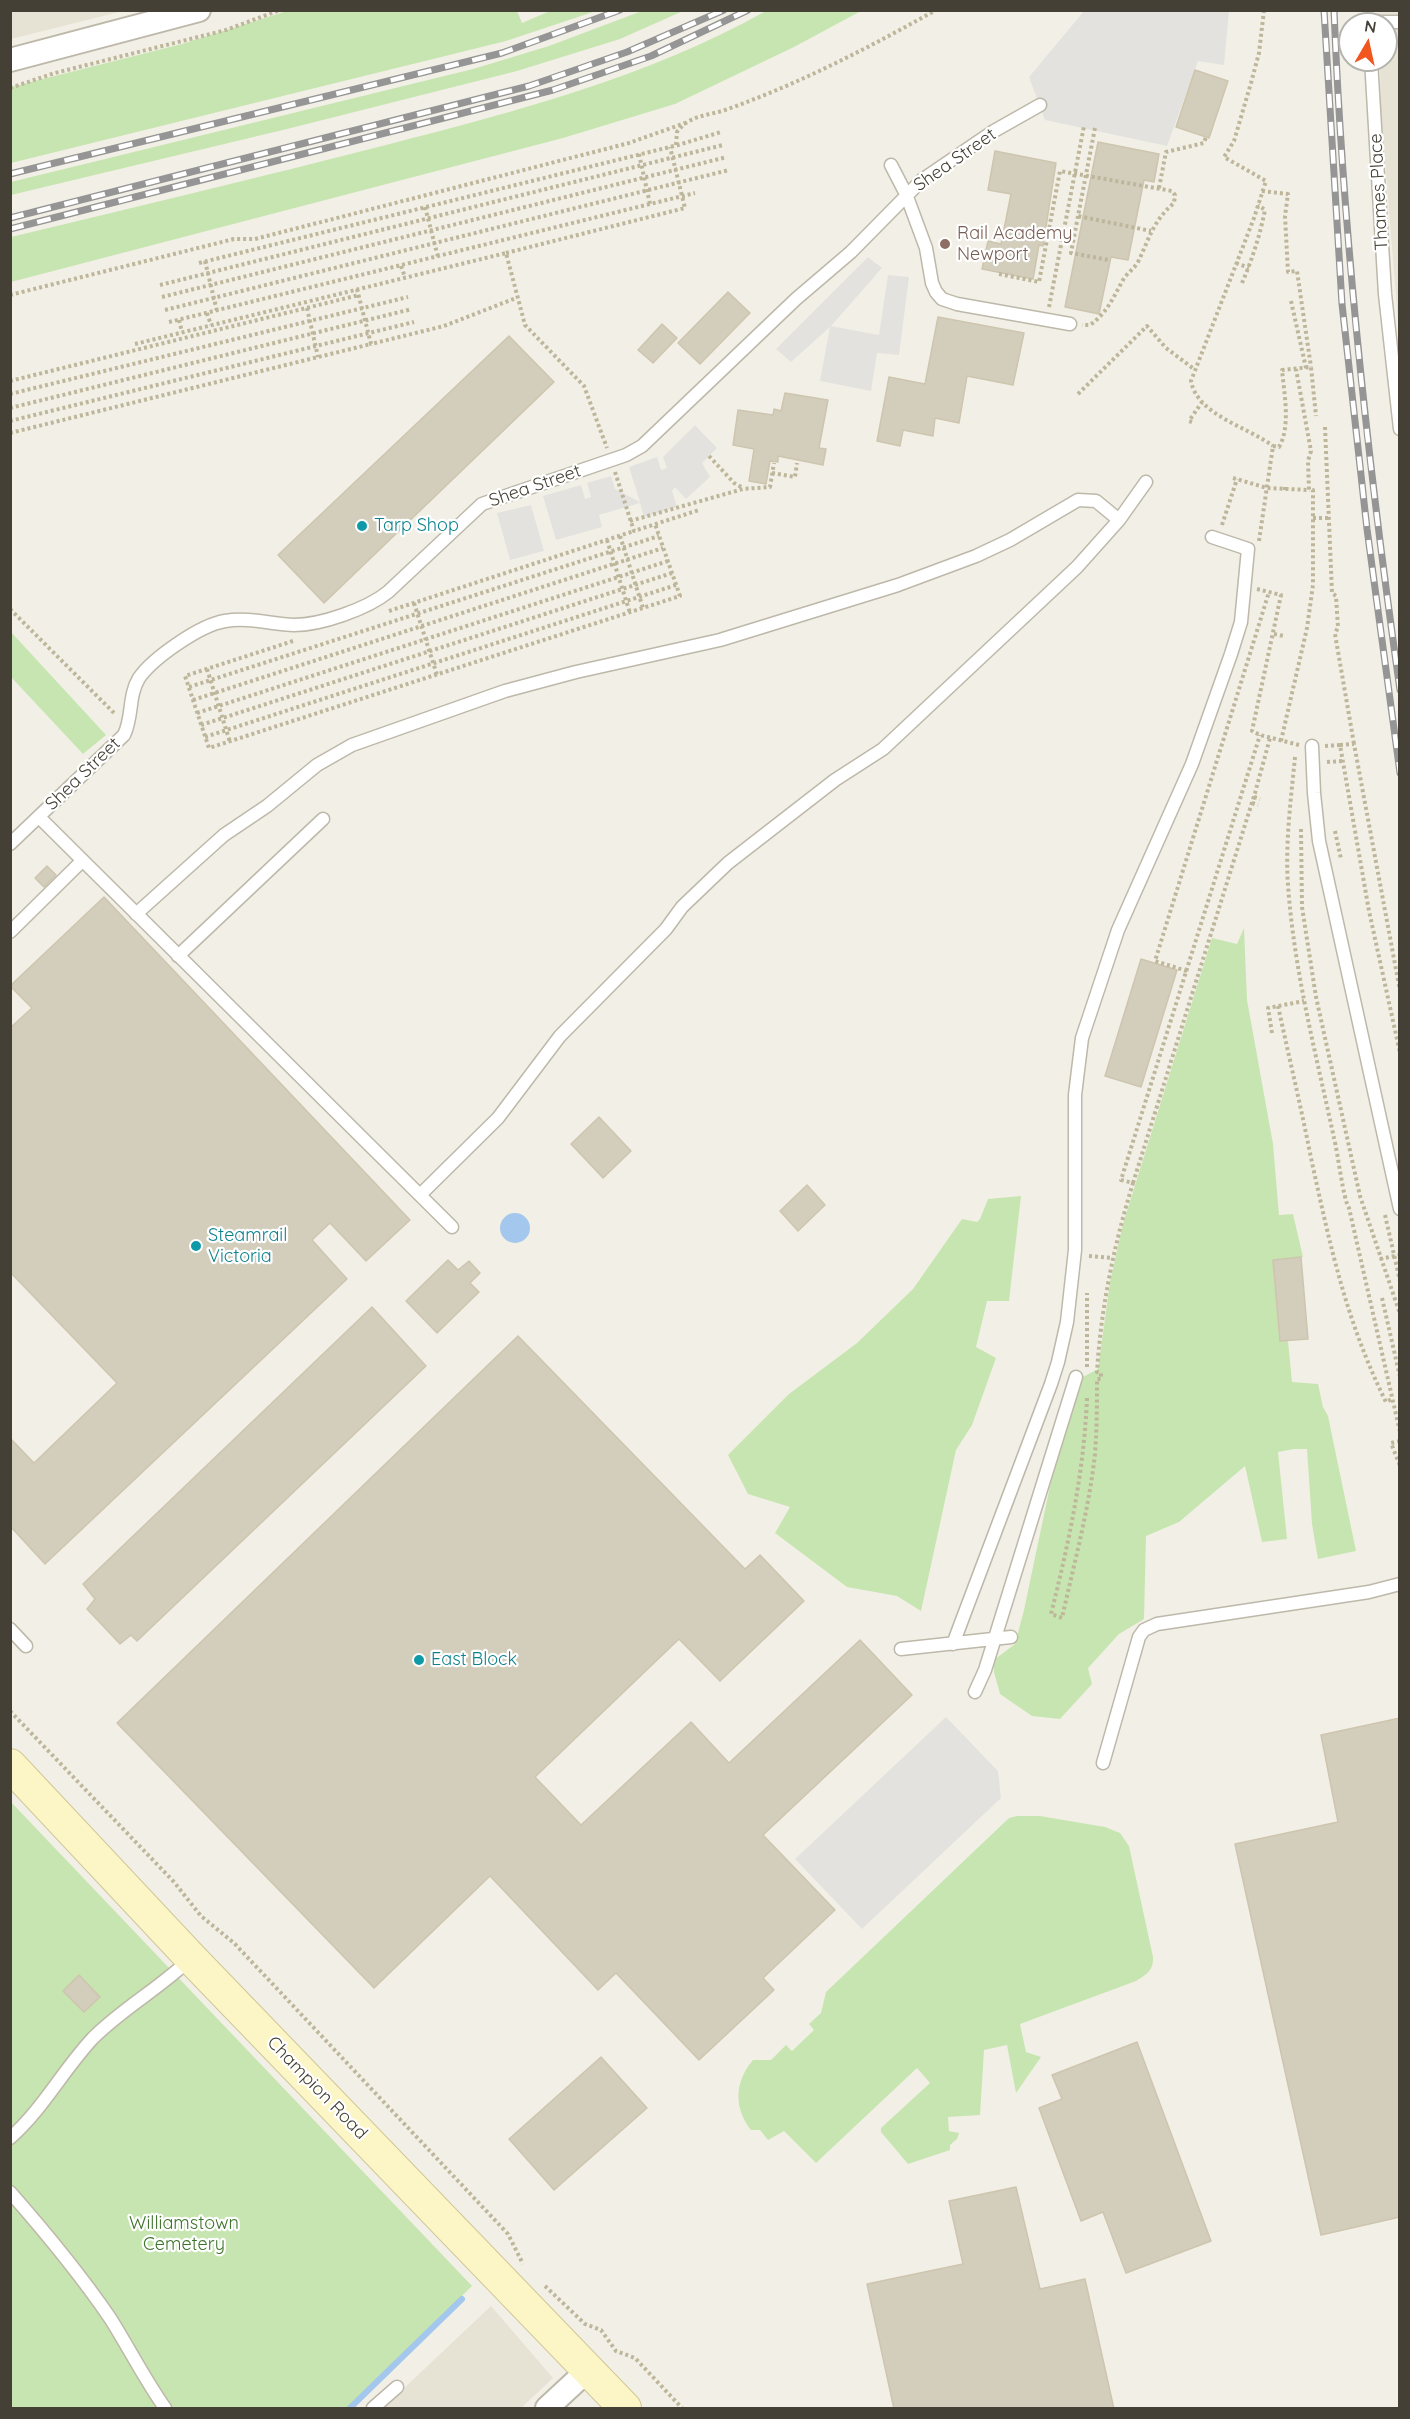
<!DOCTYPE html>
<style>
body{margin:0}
#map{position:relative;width:1410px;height:2419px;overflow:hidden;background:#f2f0e6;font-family:Quicksand,sans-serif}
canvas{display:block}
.frame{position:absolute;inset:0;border:12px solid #444035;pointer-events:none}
.north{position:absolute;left:1338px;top:12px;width:60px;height:60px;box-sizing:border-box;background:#fff;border:2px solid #b4b3ae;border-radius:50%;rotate:9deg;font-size:16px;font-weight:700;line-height:24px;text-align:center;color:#444035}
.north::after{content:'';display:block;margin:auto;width:21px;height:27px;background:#f1561e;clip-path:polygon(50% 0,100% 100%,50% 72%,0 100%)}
</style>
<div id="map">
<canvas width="1410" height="2419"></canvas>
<div class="frame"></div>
<div class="north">N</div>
</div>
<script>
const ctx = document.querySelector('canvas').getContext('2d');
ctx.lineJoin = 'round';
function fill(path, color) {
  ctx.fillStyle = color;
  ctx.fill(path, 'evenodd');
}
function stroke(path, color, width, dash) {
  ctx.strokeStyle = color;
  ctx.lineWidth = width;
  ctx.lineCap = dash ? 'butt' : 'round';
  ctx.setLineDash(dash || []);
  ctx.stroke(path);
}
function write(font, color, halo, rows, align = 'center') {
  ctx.font = font + ' Quicksand,sans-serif';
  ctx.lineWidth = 4.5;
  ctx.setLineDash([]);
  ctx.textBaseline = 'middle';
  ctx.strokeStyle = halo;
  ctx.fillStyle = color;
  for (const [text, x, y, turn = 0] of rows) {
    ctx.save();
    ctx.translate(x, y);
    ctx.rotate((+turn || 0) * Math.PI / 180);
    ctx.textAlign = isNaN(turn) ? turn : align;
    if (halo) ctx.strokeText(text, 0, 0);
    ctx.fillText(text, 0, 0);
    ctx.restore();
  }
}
fill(new Path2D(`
 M11 10H123V11L11 39Z
 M1378 11H1399V333L1381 113 1380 60H1386V24H1379Z
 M491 2306 553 2378 521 2408H383Z`), '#e6e2d4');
fill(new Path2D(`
 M287 11H517L522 23 550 11H596L506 41 11 163V87L182 44Z
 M642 11H683L620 39 517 71 287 129 11 195V182L473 69 549 46Z
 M766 11H861L794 47 675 104 563 138 11 282V237C136 207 261 177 386 145 517 111 648 77 766 11Z
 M11 632 106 735 83 754 11 677Z
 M1244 928 1247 1000 1273 1144 1279 1215 1293 1214 1303 1257 1273 1260 1280 1341H1288L1292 1382 1318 1384 1323 1407 1328 1416 1356 1551 1318 1559 1312 1524 1307 1449H1294L1278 1452 1287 1539 1262 1542 1245 1466 1179 1522 1146 1536 1144 1619 1119 1634 1088 1668 1092 1684 1060 1719 1032 1716 1000 1694 994 1672V1660L1015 1644 1024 1610 1050 1486 1081 1378 1098 1369 1110 1282 1123 1224 1212 938 1237 944Z
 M1021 1196 1009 1301H987L976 1347 996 1358 972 1425 956 1450 921 1611 897 1596 847 1587 775 1533 790 1507 748 1494 728 1455 789 1394 857 1343 913 1289 962 1219 977 1222 980 1219 988 1199Z
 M10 1801 472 2286 349 2408H11Z
 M1017 1816H1040L1105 1827 1120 1833 1129 1846 1153 1957C1154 1970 1146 1975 1136 1981L1020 2024 1026 2052 1041 2057 1016 2093 1007 2045 984 2050 980 2115 948 2117 949 2131 959 2133 957 2139 950 2145V2150L908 2164 881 2132V2128L930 2083 917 2068 816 2163 784 2131 768 2140 760 2130H751C733 2107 735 2081 753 2060H771L786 2045 792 2051 814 2030 809 2024 821 2013 826 1992 1009 1818Z`), '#c7e5b0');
fill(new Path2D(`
 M1084 11H1229L1224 65 1198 61 1167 146 1045 120 1029 77Z
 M868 257 882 268 831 326 879 335 888 275 909 277 899 355 877 353 871 391 820 381 830 327 791 362 776 349Z
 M695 425 717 448 702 463 710 477 686 499 675 487 672 491 677 507 644 517 640 503 599 515 602 527 556 540 543 496 581 485 585 499 591 497 587 483 611 476 615 489 640 502 629 467 657 457 661 470 667 468 663 457Z
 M531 505 544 551 510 560 497 513Z
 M946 1717 998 1771 1001 1798 862 1929 795 1859Z`), '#e3e2de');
fill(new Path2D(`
 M500 1228a15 15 0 1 1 30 0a15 15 0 1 1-30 0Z`), '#a4c7ed');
stroke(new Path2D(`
 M350 2408 462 2299`), '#a4c7ed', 6);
const building = new Path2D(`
 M1195 70 1228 81 1209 138 1176 127Z
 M1098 142 1159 154 1154 182 1144 180 1128 260 1111 257 1099 314 1065 307Z
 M995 151 1056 163 1043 246 1039 245 1033 279 982 269 988 241 1001 244 1011 194 988 190Z
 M728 292 750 313 700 364 678 343Z
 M938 317 1024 333 1013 385 967 376 959 423 935 418 933 436 903 430 900 446 877 441 889 377 925 384Z
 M662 324 677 338 653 363 638 350Z
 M509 336 554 382 324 603 278 555Z
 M785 393 828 400 819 448 826 449 823 465 778 456V462L770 461 766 484 749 481 754 449 733 445 738 410 773 415 774 409 781 411Z
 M47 866 56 875 44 887 35 878Z
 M104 897 410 1220 366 1261 330 1223 312 1240 347 1279 45 1564 10 1526V1438L34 1463 117 1383 10 1272V1028L32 1008 10 986Z
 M1141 959 1177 970 1141 1087 1105 1076Z
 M599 1117 631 1151 603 1178 571 1144Z
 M807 1185 825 1205 798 1231 780 1211Z
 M1301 1257 1308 1339 1280 1341 1273 1260Z
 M448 1260 458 1270 469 1261 480 1273 470 1283 479 1292 437 1333 406 1301Z
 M372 1307 426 1366 137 1641 131 1635 120 1644 87 1609 95 1599 83 1584Z
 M518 1336 745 1569 760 1555 804 1601 720 1681 679 1639 535 1777 581 1825 691 1722 729 1763 860 1640 912 1695 763 1835 835 1910 763 1978 774 1990 699 2060 616 1973 598 1990 490 1876 374 1988 117 1723Z
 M1400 1718V2217L1321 2235 1235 1844 1338 1822 1321 1735Z
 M79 1975 100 1997 84 2012 63 1991Z
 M1137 2042 1211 2241 1126 2273 1103 2212 1081 2221 1039 2108 1062 2099 1052 2075Z
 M601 2057 647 2108 554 2190 509 2139Z
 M1016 2187 1040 2289 1085 2279 1114 2409H894L867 2284 963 2264 949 2201Z`);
fill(building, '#d3cdbc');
stroke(building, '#cec5af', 1.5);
const lane = new Path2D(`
 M1369 24V22H1400
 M1371 60 1385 294 1400 429
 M891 165 906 194 926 248 932 283 936 292 942 299 957 304 1070 324
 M1119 520 1146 482
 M1312 746 1314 793 1319 841 1400 1209
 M39 817 452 1227
 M10 844 124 735C133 717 128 696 139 678 153 658 200 625 225 621 248 617 271 624 294 625 321 625 367 609 388 592L482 504 626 455 642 446 796 299 851 252 922 180 994 131 1040 105
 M136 914 224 835 267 806 317 765 352 745 505 691 576 672 720 640 898 585 976 556 1010 540 1078 500 1096 501 1119 520 1077 567 883 749 835 780 728 863 682 907 666 929 560 1036 498 1118 420 1195
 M10 932 82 861
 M178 956 323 819
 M10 1629 26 1646
 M953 1644 1051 1384 1058 1362 1067 1322 1075 1250V1095L1082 1038 1118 930 1192 764 1231 654 1241 622 1248 549 1212 537
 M901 1649 1011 1637
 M975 1692 985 1670 1076 1377
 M1103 1763 1139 1637 1144 1630 1157 1624 1369 1592 1400 1584
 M10 2138C43 2109 63 2070 93 2038 123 2008 160 1988 190 1959
 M10 2192C46 2233 80 2274 110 2318 129 2348 145 2380 165 2408
 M373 2408 397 2387`);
const street = new Path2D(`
 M10 60 199 10
 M547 2408 588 2370`);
const secondary = new Path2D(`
 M10 1765 191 1958 625 2408`);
stroke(lane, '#bdb8a9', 15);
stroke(street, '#bdb8a9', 26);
stroke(secondary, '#d0c797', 34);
stroke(new Path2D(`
 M1264 10 1259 53 1251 83 1234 141 1224 157 1266 181 1254 218 1191 381C1197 415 1248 427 1273 446
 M10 88 55 73 226 30 280 10
 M1095 128 1078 216 1151 231
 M676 145 677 132C689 115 707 116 725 110 799 84 868 48 936 10
 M639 154 650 204
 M1159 188 1166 152 1204 143 1206 137
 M1262 191 1288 194 1285 216 1288 272 1297 271 1311 367
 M425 207 438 257
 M1078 216 1071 253 1109 260
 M506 253 685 208 670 147
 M205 261 217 311
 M199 263 678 145 721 132
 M1236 263 1249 268
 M401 266 405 277
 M999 274 1039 282 1060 171 1172 191 1175 195 1174 203C1153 221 1150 237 1138 262 1134 269 1127 273 1123 280 1113 298 1107 313 1090 325H1082
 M1242 283C1252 260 1260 235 1265 210L1258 205
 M160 285 723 145
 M357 289 371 344 444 326 516 298
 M10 295 234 239H255L629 143 685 123
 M162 297 727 157
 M1291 301 1306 368
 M1049 307 1084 126
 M307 308 318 357
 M165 310 729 170
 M207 313 211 325
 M179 320 182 332
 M169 322 695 193
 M135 344 506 253 525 325 584 386 607 448
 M10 381 359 295
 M10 394 408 297
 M1078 394 1147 326 1166 348 1194 369
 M10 408 412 309
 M10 421 414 322
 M1192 422 1189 421 1202 402
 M1325 427 1332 593 1336 596 1338 627 1335 634 1354 744
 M10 433 371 344
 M709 456 734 483 743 488
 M615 472 634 531 699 510
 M772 473 795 477 797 463
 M1233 478 1267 488 1309 490 1308 461 1311 451 1296 369
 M1285 490V484
 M1313 518H1329
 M630 521 743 489 770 487 774 463
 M1222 525 1237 479
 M620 536 643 608
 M607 540 630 613
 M1259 541 1273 446 1279 447C1291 427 1284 392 1282 370L1311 367 1316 416
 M1257 589 1281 595 1252 731 1260 735 1299 745
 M414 603 437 675
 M10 609 114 713
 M389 611 634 531
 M1274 634 1284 636
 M293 641 185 676 209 748 680 596 655 524
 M207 669 230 742
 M189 687 659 536
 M193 700 663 548
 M197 713 668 561
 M201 725 672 573
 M205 737 676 585
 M1281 741 1307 628 1313 585V490H1309
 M1340 745 1354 744 1400 991
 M1325 746 1340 745 1369 911 1400 1053
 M1295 757C1291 799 1285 843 1288 885 1294 971 1316 1054 1334 1138 1338 1153 1343 1199 1349 1208L1400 1432
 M1327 762 1343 761
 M1254 797 1260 799
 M1252 803 1258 805
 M1301 829 1302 907 1316 997 1360 1196 1400 1314
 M1335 831 1341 859
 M1187 971 1155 961 1269 592
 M1278 1006C1289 1057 1301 1107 1311 1158 1330 1245 1346 1321 1386 1402L1392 1399
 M1272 1033 1268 1008 1304 1001
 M1133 1183 1255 793 1270 738
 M1385 1215 1400 1281
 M1089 1256 1113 1258
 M1380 1259 1400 1255
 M1382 1298 1400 1377
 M1087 1367V1293
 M1087 1398C1084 1472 1069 1542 1051 1614L1062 1618C1074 1564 1089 1509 1095 1454 1097 1429 1097 1404 1097 1379H1101V1373L1097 1372C1101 1307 1114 1245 1133 1183L1121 1180 1260 735
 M1400 1441 1391 1443 1400 1466
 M10 1711 174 1882 201 1916 234 1943 508 2234 523 2264
 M545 2286 585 2324 601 2330 616 2351 635 2358 682 2408`), '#beb69b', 4, [3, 3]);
stroke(lane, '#fff', 12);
stroke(street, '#fff', 22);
stroke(secondary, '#fcf5c6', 32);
const rail = new Path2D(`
 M1324 10 1342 304 1367 529 1400 773
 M1334 10C1343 238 1368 465 1400 690
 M10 174 502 53 620 10
 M10 218 529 86 627 52 724 10
 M10 229 553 90 651 56 748 10`);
stroke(rail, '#959595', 7);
stroke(rail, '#fff', 4.5, [14]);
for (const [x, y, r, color] of [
 [945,244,6,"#8d6e63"],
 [362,526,6,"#0f9aa8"],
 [196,1246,6,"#0f9aa8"],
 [419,1660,6,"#0f9aa8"]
]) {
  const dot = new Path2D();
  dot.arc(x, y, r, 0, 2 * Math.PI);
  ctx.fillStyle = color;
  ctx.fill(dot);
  stroke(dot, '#fff', 2);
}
write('18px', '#444035', '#fff', [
 ["Shea Street",955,160,-35],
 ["Thames Place",1379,192,-93],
 ["Shea Street",535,486,-19],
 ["Shea Street",83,774,-44],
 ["Champion Road",317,2088,46]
]);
write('18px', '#785e54', '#fff', [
 ["Rail Academy",957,234],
 ["Newport",957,255]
], 'left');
write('18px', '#0d838f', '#fff', [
 ["Tarp Shop",374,526],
 ["Steamrail",208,1236],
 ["Victoria",208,1257],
 ["East Block",431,1660]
], 'left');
write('18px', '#3e732b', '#fff', [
 ["Williamstown",184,2224],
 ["Cemetery",184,2245]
]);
</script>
